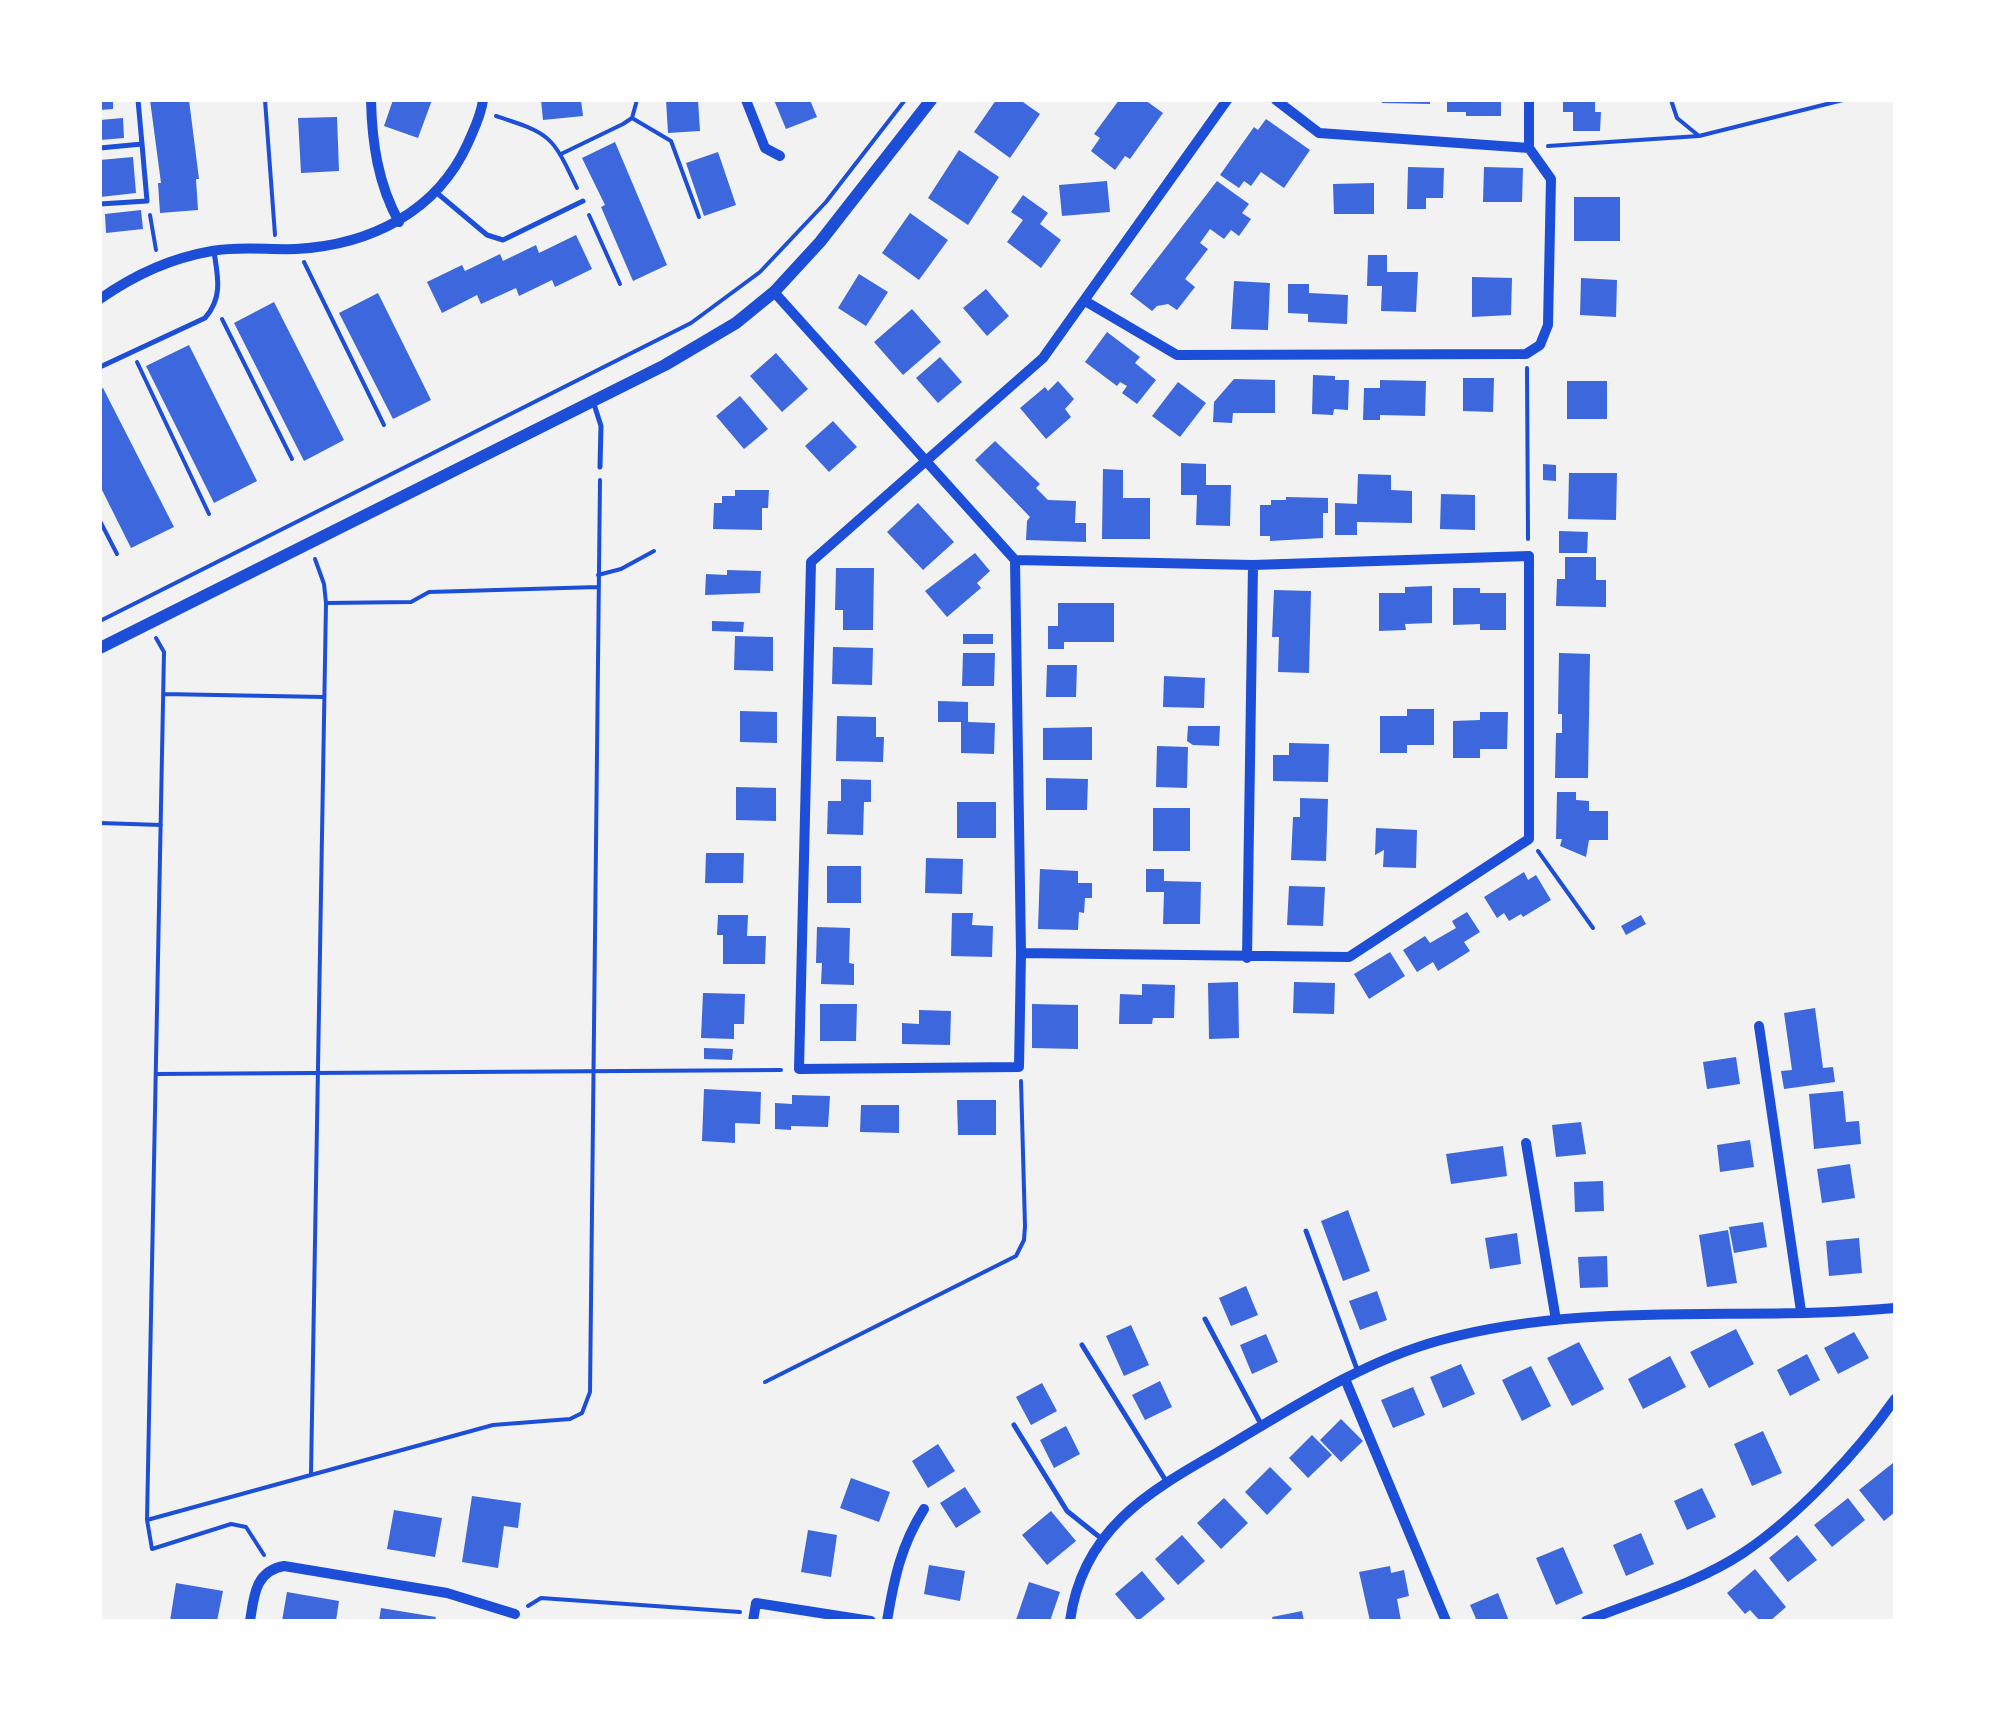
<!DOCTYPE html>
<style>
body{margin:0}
#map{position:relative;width:1995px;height:1721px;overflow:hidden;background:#f2f2f2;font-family:"Space Grotesk",sans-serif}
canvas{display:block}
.frame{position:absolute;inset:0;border:102px solid #fff;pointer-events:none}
</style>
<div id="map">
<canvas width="1995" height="1721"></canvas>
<div class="frame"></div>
</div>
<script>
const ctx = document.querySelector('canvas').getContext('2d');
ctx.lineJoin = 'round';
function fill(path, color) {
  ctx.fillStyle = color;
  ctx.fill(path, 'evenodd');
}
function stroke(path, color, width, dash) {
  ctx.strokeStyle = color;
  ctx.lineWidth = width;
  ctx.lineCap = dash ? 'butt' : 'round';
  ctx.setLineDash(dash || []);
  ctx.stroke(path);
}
fill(new Path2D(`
 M100 100H113V109L100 110Z
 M150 100H189L199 179H196L198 210 160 213 158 183H161Z
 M393 100H432L418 138 384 126Z
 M541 100H581L583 116 543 120Z
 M666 100H698L700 131 668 133Z
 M774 100H810L817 117 786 129Z
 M996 100H1020L1040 114 1010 158 974 132Z
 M1119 100H1145L1163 113 1130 159 1125 156 1115 170 1091 151 1100 138 1094 134Z
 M1382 100H1430V104L1382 103Z
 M1447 100H1501V116H1466V112H1447Z
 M1563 100H1595V112H1601L1600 131H1573V112H1563Z
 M337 117 339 171 301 173 298 118Z
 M123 118 124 138 100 140V120Z
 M1266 119 1310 150 1284 188 1261 172 1251 186 1244 181 1239 188 1220 175 1254 127 1258 130Z
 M615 142 667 265 633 281 601 207 605 205 582 158Z
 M959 150 999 177 968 225 928 198Z
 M718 152 736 205 704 216 686 163Z
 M133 157 136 193 100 197V160Z
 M1408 167 1444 168 1443 198H1426V209H1407Z
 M1484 167 1523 168 1522 202H1483Z
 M1107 181 1110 212 1062 216 1059 185Z
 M1217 181 1249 204 1242 213 1251 219 1239 236 1231 230 1224 239 1210 229 1200 243 1208 249 1185 279 1195 287 1177 310 1168 304 1157 306 1152 311 1130 294Z
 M1374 183V214H1334L1333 184Z
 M1023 195 1048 213 1040 224 1061 240 1041 268 1007 242 1023 220 1011 212Z
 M1574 197H1620V241H1574Z
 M141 210 143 229 106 233 105 214Z
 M910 213 948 240 919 280 882 253Z
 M576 235 592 269 555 287 552 280 519 296 516 288 481 304 477 295 442 313 427 282 462 265 465 271 500 254 503 261 536 245 539 253Z
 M1368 255H1387V272H1418L1416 312 1381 311 1382 286H1367Z
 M859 274 888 292 866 326 838 308Z
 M1472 277 1512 278 1511 315 1472 317Z
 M1581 278 1617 280 1616 317 1580 315Z
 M1234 281 1270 283 1268 330 1231 329Z
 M1288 284H1309V293L1348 295 1347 324 1308 322V314L1288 313Z
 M986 289 1009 316 987 336 963 308Z
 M378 293 431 400 393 419 339 313Z
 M274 302 344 440 304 461 234 323Z
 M912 309 941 342 903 375 874 342Z
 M1107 332 1140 357 1135 363 1156 380 1137 404 1122 393 1127 386 1120 382 1117 386 1085 362Z
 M189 345 257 481 214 503 146 366Z
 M776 353 808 389 782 412 750 376Z
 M940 357 962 382 938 403 916 378Z
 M1313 375 1335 376V380H1349L1348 410 1334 409 1333 415 1312 414Z
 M1463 378H1494L1493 412 1463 411Z
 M1234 379 1275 380V413H1233L1232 423 1213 422 1214 402Z
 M1380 380 1426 381 1425 416 1380 415V420H1363L1364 388H1380Z
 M1058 381 1074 399 1065 409 1071 417 1046 439 1020 408 1045 387 1048 391Z
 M1567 381H1607V419H1567Z
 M1178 382 1206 403 1180 437 1152 416Z
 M103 388 174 527 131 548 100 486V389Z
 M740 396 768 429 744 449 716 416Z
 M833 421 857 447 829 472 805 446Z
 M995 441 1040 484 1036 488 1048 500 1076 501 1075 523H1086V542L1026 540 1027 521 1030 517 975 460Z
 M1181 463 1206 464V485H1231L1230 526 1196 525 1197 495H1181Z
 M1543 464 1556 465V481L1543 480Z
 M1103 469 1123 470V498H1150V539H1102Z
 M1569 473H1617L1616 520 1568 519Z
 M1358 474 1391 475V490L1412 491V523L1357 522V535H1335V503L1357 504Z
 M735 490H769L768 508H762V530L713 529 714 503H722V496H735Z
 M1441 494 1475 495V530L1440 529Z
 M1286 497 1328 498V513H1323V538L1270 541V536H1260V505H1271V500H1286Z
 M918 503 954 542 923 570 887 532Z
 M1559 531 1588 532 1587 553H1559Z
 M975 553 990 571 977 583 981 588 947 617 925 591Z
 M1565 557H1596V580H1606V607L1556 606 1557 579H1565Z
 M836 568H874L873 630H843V610H835Z
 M727 570 761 571 760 593 705 595 706 574 727 575Z
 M1432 586V623L1405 624 1406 630 1379 631V593H1405V587Z
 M1453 588H1480V593H1506V630H1480V624L1453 625Z
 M1274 590 1311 591 1309 673 1278 672 1279 637H1272Z
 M1058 603H1114V642H1064V649H1048V626H1058Z
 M712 621 744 622 743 632 712 631Z
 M963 634H993V644H963Z
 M735 636 773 637V671L734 670Z
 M833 647 873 648 872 685 832 684Z
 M963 653H995L994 686H962Z
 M1559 653 1590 654 1588 778H1555L1556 733H1562V714H1558Z
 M1047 665H1077L1076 697H1046Z
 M1164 676 1205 678 1204 708 1163 707Z
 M938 701 968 702V722L995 723 994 754 961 753V722H938Z
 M1407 709H1434V745H1407V753H1380V716H1407Z
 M740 711 777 712V743L740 742Z
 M1480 712H1508L1507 749H1480V758H1453V721L1480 720Z
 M837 716 876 717V737H884L883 762 836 761Z
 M1188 726H1220L1219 746 1193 745 1187 741Z
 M1092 727V760H1043V728Z
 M1289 743 1329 744 1328 782 1273 781V755H1289Z
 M1157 746 1188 747 1187 788 1156 787Z
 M1046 778 1088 779 1087 810H1046Z
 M841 779 871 780V802H864L863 835 827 834 828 801H841Z
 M736 787 776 788V821L736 820Z
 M1557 792H1576V800L1589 801V811H1608V840H1589L1586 857 1560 846 1562 839H1556Z
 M1300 798 1328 799 1326 861 1291 860 1293 817H1300Z
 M957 802H996V838H957Z
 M1153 808H1190V851H1153Z
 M1376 828 1417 830 1416 868 1383 867 1384 850 1375 855Z
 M706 853H744L743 883H705Z
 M926 858 963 859 962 894 925 893Z
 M827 866H861V903H827Z
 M1040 869 1078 871V883H1092V898H1085L1084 913 1079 912 1078 930 1038 929Z
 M1146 869H1164V881L1201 882 1200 924H1163L1164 892H1146Z
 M1524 872 1528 880 1536 875 1551 900 1523 917 1521 914 1509 921 1504 913 1497 918 1484 897Z
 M1289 886 1325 887 1323 926 1287 925Z
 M1467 912 1480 932 1464 942 1470 951 1438 971 1433 962 1417 972 1403 950 1425 936 1430 943 1456 928 1452 921Z
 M952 913H973L972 925 993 926 992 957 951 956Z
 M718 915H748L747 936H766L765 964H723V935H717Z
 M1641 915 1646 924 1626 935 1621 926Z
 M817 927 850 928 849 963 854 964V985L821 984 822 963H816Z
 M1390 952 1405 976 1369 999 1354 974Z
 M1238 982 1239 1038 1209 1039 1208 983Z
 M1294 982 1335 983 1334 1014 1293 1013Z
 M1142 984 1175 985 1174 1018H1153L1152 1024H1119L1120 994 1142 995Z
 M703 993 745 994 744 1024H734V1039L701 1038Z
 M820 1004H857L856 1041H820Z
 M1032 1004 1078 1005V1049L1032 1048Z
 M1815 1008 1823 1068 1833 1067 1835 1082 1784 1089 1781 1071 1792 1070 1784 1013Z
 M919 1010 951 1011 950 1045 902 1044V1023L919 1024Z
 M704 1048 733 1049 732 1060 704 1059Z
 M1736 1057 1740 1084 1707 1089 1703 1062Z
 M704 1089 761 1092 760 1124 735 1123V1143L702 1141Z
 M1843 1091 1846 1122 1859 1121 1861 1144 1814 1149 1809 1094Z
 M792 1095 830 1096 828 1127 791 1126V1130L775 1129V1103L792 1104Z
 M957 1100H996V1135H958Z
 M861 1105H899V1133L860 1132Z
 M1581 1122 1586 1154 1556 1157 1552 1125Z
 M1750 1140 1754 1167 1720 1172 1717 1145Z
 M1503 1146 1507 1176 1451 1184 1446 1154Z
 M1850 1164 1855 1198 1822 1203 1817 1169Z
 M1603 1181 1604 1211 1575 1212 1574 1182Z
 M1348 1210 1370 1271 1343 1281 1321 1221Z
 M1763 1222 1767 1247 1734 1253 1729 1227Z
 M1728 1230 1737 1283 1707 1287 1699 1235Z
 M1517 1233 1521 1264 1490 1269 1485 1238Z
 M1859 1238 1862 1273 1829 1276 1826 1241Z
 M1607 1256 1608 1287 1580 1288 1578 1257Z
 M1246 1286 1258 1315 1231 1326 1219 1298Z
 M1377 1291 1387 1320 1360 1330 1349 1301Z
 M1131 1325 1149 1365 1124 1376 1106 1336Z
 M1736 1329 1754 1364 1709 1388 1690 1352Z
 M1854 1332 1869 1358 1838 1374 1824 1348Z
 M1266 1334 1278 1362 1252 1374 1240 1345Z
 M1579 1342 1604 1389 1572 1406 1547 1358Z
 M1807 1354 1820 1380 1790 1396 1777 1370Z
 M1670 1356 1686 1387 1643 1409 1628 1379Z
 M1461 1364 1475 1394 1443 1408 1430 1377Z
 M1531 1366 1551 1406 1522 1421 1502 1380Z
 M1160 1381 1172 1407 1145 1420 1132 1395Z
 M1042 1383 1057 1411 1031 1425 1016 1397Z
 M1413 1387 1425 1415 1393 1428 1381 1400Z
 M1341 1419 1363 1441 1341 1462 1320 1440Z
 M1066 1426 1080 1454 1054 1468 1040 1440Z
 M1763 1431 1782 1473 1752 1486 1734 1444Z
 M1312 1435 1332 1455 1308 1478 1289 1458Z
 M938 1444 955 1471 928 1488 912 1461Z
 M1893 1463 1895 1512 1884 1521 1859 1490Z
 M1270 1467 1292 1489 1267 1515 1245 1492Z
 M851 1478 890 1492 879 1522 840 1508Z
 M965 1487 981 1512 956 1528 940 1503Z
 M1702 1488 1716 1517 1687 1530 1674 1501Z
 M472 1496 521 1503 518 1528 504 1526 498 1568 462 1562Z
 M1224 1498 1248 1523 1221 1549 1197 1523Z
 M1848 1498 1865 1520 1832 1547 1814 1525Z
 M394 1510 442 1518 435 1557 387 1549Z
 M1051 1511 1076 1541 1047 1565 1022 1535Z
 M808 1530 837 1535 831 1577 801 1572Z
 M1641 1533 1654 1564 1626 1576 1613 1545Z
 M1182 1535 1205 1561 1178 1585 1155 1559Z
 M1797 1535 1817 1560 1788 1582 1769 1558Z
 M1563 1547 1583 1593 1556 1605 1536 1558Z
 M929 1565 965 1571 960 1601 924 1594Z
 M1390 1566 1391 1573 1404 1570 1409 1596 1397 1599 1401 1621H1370L1359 1572Z
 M1755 1569 1786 1607 1770 1621H1760L1750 1610 1745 1614 1727 1593Z
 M1142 1571 1165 1599 1138 1621 1115 1594Z
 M1029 1582 1060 1592 1050 1621 1016 1620Z
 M176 1583 223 1591 217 1621H170Z
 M287 1592 339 1601 336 1621H282Z
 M1498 1593 1509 1621H1477L1470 1605Z
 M381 1608 436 1617 435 1621H379Z
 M1302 1611 1304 1621H1273L1272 1617Z`), '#3d67dc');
stroke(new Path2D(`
 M265 100 275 235
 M1671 100 1677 118 1699 136
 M496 116C551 134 552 135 577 188
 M632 118 671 141 699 217
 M1548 146 1699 136 1843 100
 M561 154 623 124 632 118 637 100
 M150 215 156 250
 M589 215 620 284
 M304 262 384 425
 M222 319 292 459
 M137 362 209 514
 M1527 368 1528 539
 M100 521 117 554
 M598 575 621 569 654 551
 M326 603 411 602 429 592 598 587
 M100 621 691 323 760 272 826 202 905 100
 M156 638 164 652 147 1520 152 1549 231 1524 246 1527 264 1555
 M163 694 324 697
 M100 823 161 825
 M1538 851 1593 928
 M156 1074 781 1070
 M765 1382 1016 1256 1024 1240 1025 1226 1021 1081
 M311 1473 326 603 324 584 315 559
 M147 1520 493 1425 570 1419 582 1413 590 1392 600 480
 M528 1606 541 1598 740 1612`), '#1d4ed8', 4);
stroke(new Path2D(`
 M138 100 142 144
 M100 148 142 144 147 201 100 204
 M437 193 487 235 503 240 583 201
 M100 367 205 318C223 298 218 277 214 252
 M593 401 601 426 600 467
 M1306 1231 1358 1372
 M1205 1319 1262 1426
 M1082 1345 1166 1481
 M1014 1425 1067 1511 1102 1539`), '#1d4ed8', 5);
stroke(new Path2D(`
 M371 100C372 143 378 184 399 222
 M746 100 765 148 780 156
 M1276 100 1319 133 1529 148
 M774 292 1015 560 1253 565 1529 556V839L1349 957 1021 953
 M100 299C134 275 171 258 212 251 239 246 268 250 296 249 370 245 437 212 468 143 474 129 481 116 483 100
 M1085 301 1177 355 1526 354 1540 345 1548 325 1551 179 1529 148V100
 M1015 560 1021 953 1019 1067 799 1069 811 562 1043 358 1227 100
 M1247 958 1253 565
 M1759 1026 1801 1311
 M1526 1143 1556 1320
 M1345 1379 1446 1621
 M250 1621C254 1596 255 1571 284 1566L447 1593 515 1614
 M753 1621 756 1603 871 1621
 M887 1621C894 1579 901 1545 924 1509
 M1070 1621C1082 1531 1146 1493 1218 1452 1289 1410 1360 1362 1441 1340 1590 1300 1744 1322 1895 1308
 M1586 1621C1638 1600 1696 1584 1743 1553 1798 1516 1857 1453 1895 1399`), '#1d4ed8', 10);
stroke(new Path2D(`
 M100 648 665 365 736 323 774 292 820 242 931 100`), '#1d4ed8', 12);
</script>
